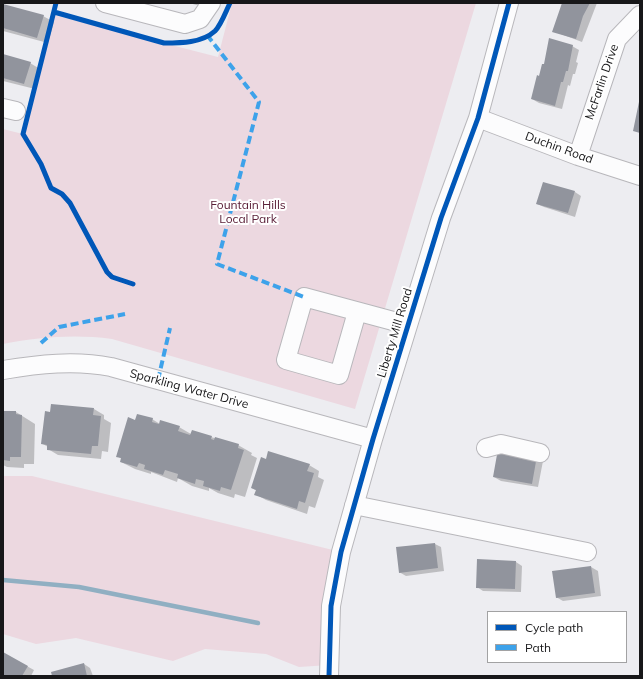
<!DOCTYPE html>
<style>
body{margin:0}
#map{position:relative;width:643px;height:679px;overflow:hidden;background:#ededf1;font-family:Mulish,sans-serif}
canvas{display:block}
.frame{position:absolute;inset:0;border:4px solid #171719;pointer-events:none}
.legend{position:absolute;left:487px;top:611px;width:140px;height:52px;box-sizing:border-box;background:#fff;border:1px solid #a2a2a3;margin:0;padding:5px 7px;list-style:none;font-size:12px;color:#171719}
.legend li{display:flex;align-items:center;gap:8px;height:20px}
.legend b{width:20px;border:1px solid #a2a2a3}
</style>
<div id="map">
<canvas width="643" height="679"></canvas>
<div class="frame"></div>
<ul class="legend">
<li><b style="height:5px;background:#0057b8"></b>Cycle path</li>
<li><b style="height:5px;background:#3da2ea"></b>Path</li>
</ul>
</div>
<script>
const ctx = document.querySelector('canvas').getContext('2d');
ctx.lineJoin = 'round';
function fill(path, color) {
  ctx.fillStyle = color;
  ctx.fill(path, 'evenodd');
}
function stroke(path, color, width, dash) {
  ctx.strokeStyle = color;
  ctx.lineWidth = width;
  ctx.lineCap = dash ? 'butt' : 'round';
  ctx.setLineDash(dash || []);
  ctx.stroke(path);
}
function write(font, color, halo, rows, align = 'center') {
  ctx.font = font + ' Mulish,sans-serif';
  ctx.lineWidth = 4;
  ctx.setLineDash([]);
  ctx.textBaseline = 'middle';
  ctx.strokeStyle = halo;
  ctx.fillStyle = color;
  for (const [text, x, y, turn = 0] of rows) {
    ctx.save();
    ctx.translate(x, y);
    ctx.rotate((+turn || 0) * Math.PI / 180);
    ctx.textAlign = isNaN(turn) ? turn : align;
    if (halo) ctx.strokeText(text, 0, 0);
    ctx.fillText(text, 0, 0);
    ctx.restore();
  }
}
fill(new Path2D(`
 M232 3H476L355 409 112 339C74 334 40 337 3 344V129L23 134 54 15 218 57Z
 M3 476H32L341 552 329 665 299 667 266 654 205 649 173 661 76 638 36 644 3 634Z`), '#ecd8e0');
fill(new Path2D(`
 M189 3H201L200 6Z
 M564 3H597L582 42 553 31Z
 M3 5 43 16 54 22 48 43 3 31Z
 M572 46 579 50 576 62 578 63 575 74H573L570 86 568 85 562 109 539 103 532 99 539 77Z
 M3 55 30 63 40 69 35 89 3 81Z
 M575 192 581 196 575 217 544 207 537 204Z
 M94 409 104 415V419L111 423 108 452 102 451 101 459 58 455 48 449V447L43 444Z
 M3 412H16L35 424 34 464H24V468L7 467 3 465Z
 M152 419 160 424 179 427 191 434 211 437 238 445 252 453 251 455 257 458 245 497 235 494 234 498 218 493 209 488V491L192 486 178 478 177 482 151 472V474L135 469 121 462 122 459 117 456 136 421Z
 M536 457 543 461 538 487 501 481 494 477Z
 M309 465 319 471 318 477 324 480 315 508 309 506 307 514 266 500 255 494 257 491 252 488Z
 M435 544 441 547 444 571 406 576 399 572Z
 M516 562 522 566 521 592 483 591 477 587Z
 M591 567 598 571 601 596 563 601 556 597Z
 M3 653 34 670 31 676H3Z
 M84 664 90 668 93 676H53Z`), '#0003');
stroke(new Path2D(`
 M3 580 79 587 258 623`), '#90afc2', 4.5);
fill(new Path2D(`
 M562 3H590L583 16 576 39 552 32Z
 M3 4 44 15 37 38 3 28Z
 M549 38 573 45 568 71H566L563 82H561L555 106 531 99 537 75 539 76 542 64H544Z
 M3 54 31 62 24 84 3 78Z
 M640 97V133L633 131Z
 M543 182 575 191 568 213 536 204Z
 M51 404 94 408 93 415 101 416 98 446H92L91 454 47 450V445L41 444 45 411 50 412Z
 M3 411H16V414L22 415 21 457H10V461L3 460Z
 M137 414 153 418 152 422 159 424 160 420 180 426 178 431 190 435 192 430 212 436 211 439 214 440 215 437 239 444 238 448 244 450 231 490 221 487 220 491 203 486 204 481 196 479 195 484 177 478 178 474 165 470 163 475 144 469 145 465 139 463 137 467 120 462 121 458 116 457 128 417 135 420Z
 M498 449 537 456 532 484 493 477Z
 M268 451 310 464 307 471 314 473 305 503 299 501 297 509 254 495 256 490 251 488 261 457 266 459Z
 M435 543 438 568 399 573 396 547Z
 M477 559 516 561 515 589 476 588Z
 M591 566 595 593 556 598 552 571Z
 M3 652 28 666 22 676H3Z
 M84 663 87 676H52L51 672Z`), '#91949d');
const minor = new Path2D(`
 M105 3 185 24 200 19 211 3
 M3 108 16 111
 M478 118 578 156 640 176
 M578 156 617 39 640 15
 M357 312 339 375 286 360 304 297 408 325
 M3 370C39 364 75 360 111 367L373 439
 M486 448 501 444 540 453
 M354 505 587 552
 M329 676 331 606 341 552 373 439 441 218 478 118 509 3`);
stroke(minor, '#b8b7bb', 20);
stroke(minor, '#fcfcfd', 18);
stroke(new Path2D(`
 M207 35 259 102 217 264 304 297
 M41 343 59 327 125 314
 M158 380 170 328`), '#3da2ea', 4, [8, 4]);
stroke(new Path2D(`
 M56 3 23 134 41 164 51 188 62 194 70 203 107 272 112 277 133 284
 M54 12 164 43C181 43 202 43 215 31 221 25 226 11 230 3
 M329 676 331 606 341 552 373 439 441 218 478 118 509 3`), '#0057b8', 5);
write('12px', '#171719', '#fff', [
 ["McFarlin Drive",602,82,-71],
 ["Duchin Road",559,148,20],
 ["Liberty Mill Road",395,333,-73],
 ["Sparkling Water Drive",189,389,15]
]);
write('12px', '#5b2039', '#fff', [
 ["Fountain Hills",248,205],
 ["Local Park",248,219]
]);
</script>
